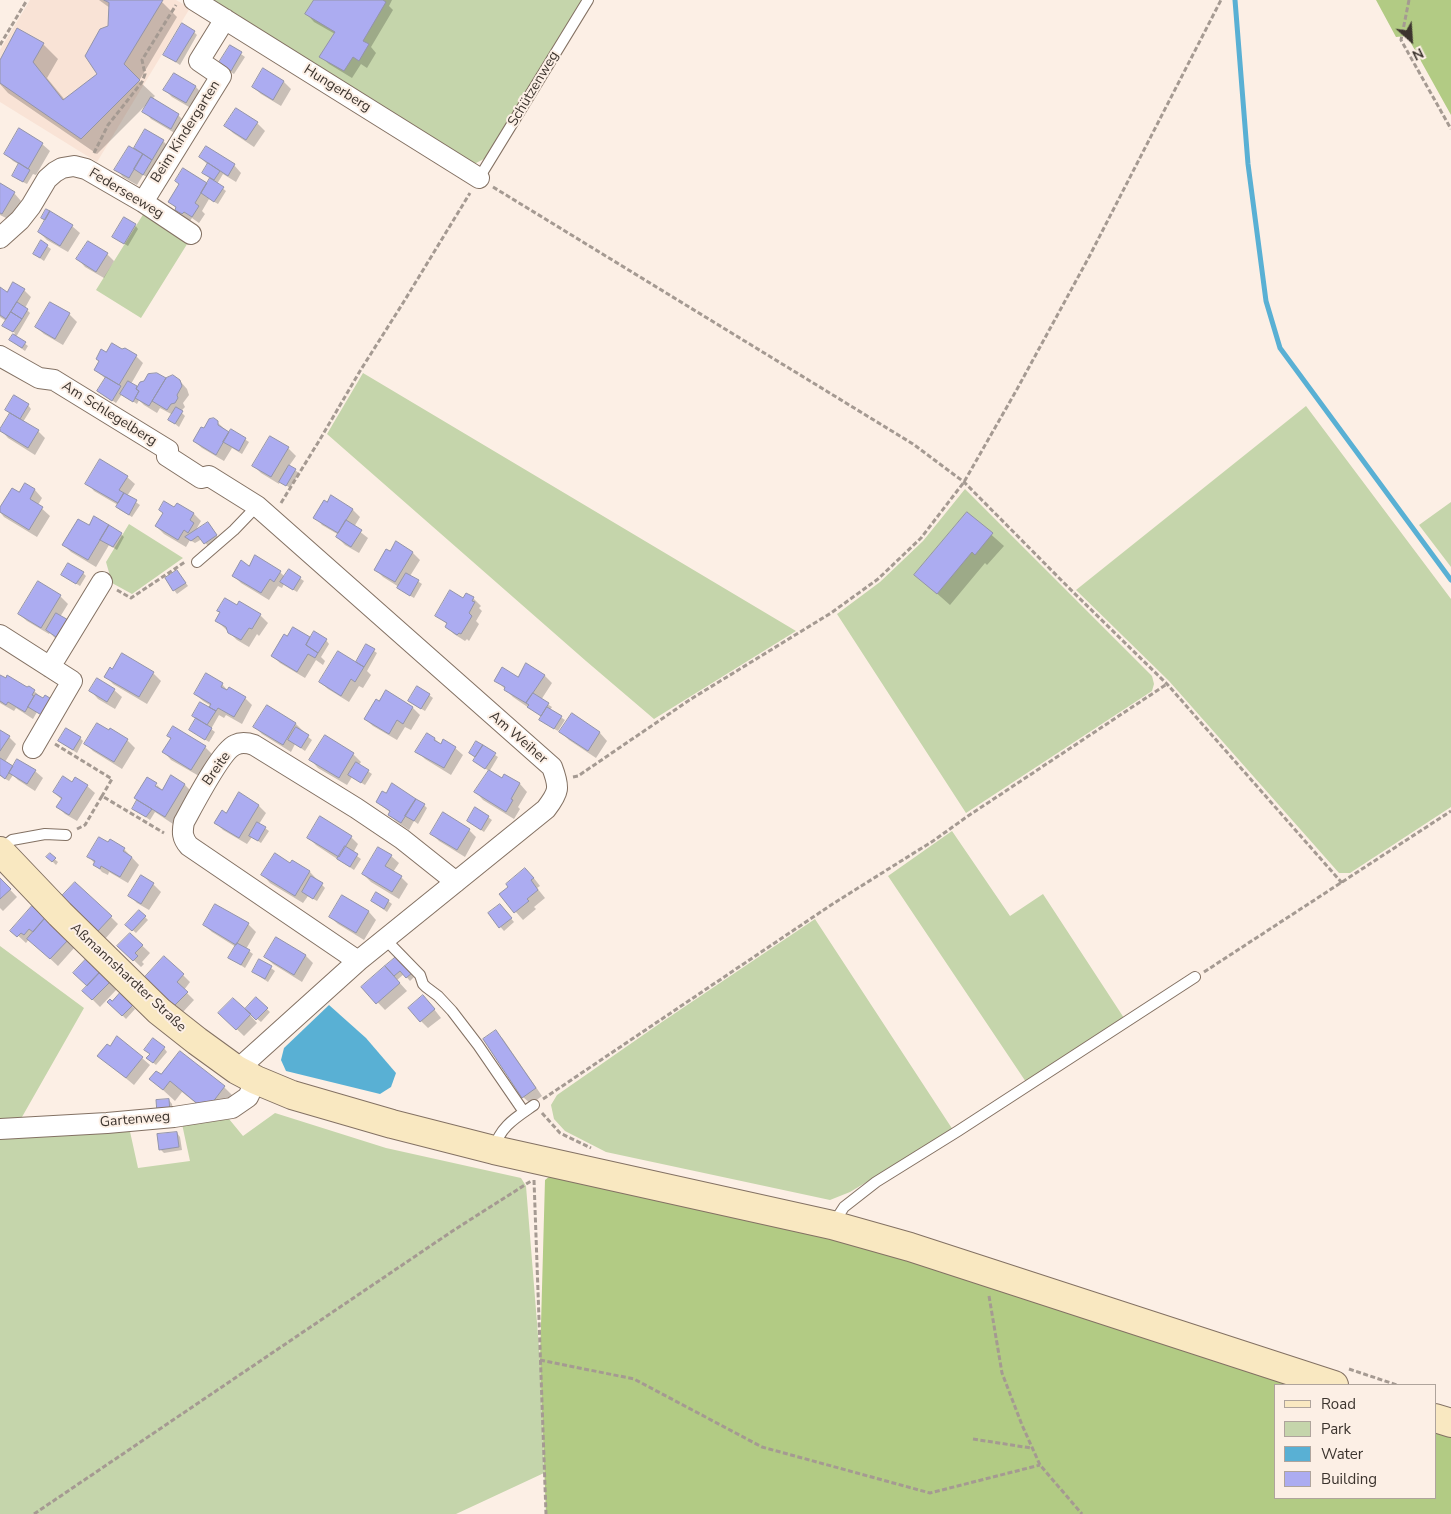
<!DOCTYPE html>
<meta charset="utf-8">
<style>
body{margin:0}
#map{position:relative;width:1451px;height:1514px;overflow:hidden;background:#fcefe5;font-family:"Nunito Sans",sans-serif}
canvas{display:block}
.legend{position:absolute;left:1274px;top:1384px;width:162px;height:115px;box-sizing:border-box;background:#fcefe5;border:1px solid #afa49c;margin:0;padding:6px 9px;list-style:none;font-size:15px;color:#3c342e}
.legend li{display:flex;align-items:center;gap:10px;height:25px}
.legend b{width:25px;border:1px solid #afa49c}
.north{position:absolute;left:1386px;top:15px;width:50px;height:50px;-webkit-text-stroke:4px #fcefe5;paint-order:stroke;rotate:154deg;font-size:14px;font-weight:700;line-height:20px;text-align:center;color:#3c342e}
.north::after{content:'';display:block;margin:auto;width:18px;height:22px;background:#3c342e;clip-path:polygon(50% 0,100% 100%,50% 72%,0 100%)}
</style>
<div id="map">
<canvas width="1451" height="1514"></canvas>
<ul class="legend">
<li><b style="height:6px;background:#f9e8c1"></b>Road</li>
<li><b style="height:14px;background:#c5d5ab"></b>Park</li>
<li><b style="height:14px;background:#59b0d4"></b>Water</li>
<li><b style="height:14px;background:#acacf1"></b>Building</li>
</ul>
<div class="north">N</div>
</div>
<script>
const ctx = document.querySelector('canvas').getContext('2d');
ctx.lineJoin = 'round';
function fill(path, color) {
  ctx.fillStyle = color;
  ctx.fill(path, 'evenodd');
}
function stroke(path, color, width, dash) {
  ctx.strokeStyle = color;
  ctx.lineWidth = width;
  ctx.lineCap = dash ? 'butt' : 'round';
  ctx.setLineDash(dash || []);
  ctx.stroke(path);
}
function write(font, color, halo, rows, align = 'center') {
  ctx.font = font + ' "Nunito Sans",sans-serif';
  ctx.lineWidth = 4;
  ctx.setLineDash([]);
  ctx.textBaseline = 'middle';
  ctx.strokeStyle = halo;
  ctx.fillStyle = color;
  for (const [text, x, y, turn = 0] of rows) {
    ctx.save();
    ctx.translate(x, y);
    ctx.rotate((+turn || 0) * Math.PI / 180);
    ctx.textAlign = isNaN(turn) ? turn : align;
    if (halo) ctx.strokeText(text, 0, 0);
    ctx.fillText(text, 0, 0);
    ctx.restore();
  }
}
fill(new Path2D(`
 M30 0H176L190 8 97 162 0 102V50Z`), '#f9e3d6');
fill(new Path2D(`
 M206 0H584L486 158 476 163H467Z
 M144 213 189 241 141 318 96 290Z
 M363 373 796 631 654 719 586 661 327 434Z
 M1306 406 1451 599V807L1350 873H1339L1169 681 1076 590Z
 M965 489 1152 676 1154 684 1152 691 966 813 837 614 880 582 923 541Z
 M1451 502V567L1419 525Z
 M129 524 183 558 132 594 112 583 106 562Z
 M952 831 1010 916 1043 894 1124 1018 1026 1082 888 876Z
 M815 919 953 1130 850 1192 830 1200 606 1152 565 1131 554 1119 551 1105 557 1095 659 1024Z
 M0 946 84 1008 18 1124 0 1125Z
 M275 1113 386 1148 521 1178 526 1186 540 1360 544 1473 456 1514H0V1132L129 1127 138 1168 190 1161 182 1124 229 1119 243 1136Z`), '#c5d5ab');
fill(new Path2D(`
 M1376 0H1451V115L1407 36 1396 37Z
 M554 1173 832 1233 1308 1385H1275V1498H1435V1427L1451 1432V1514H546L540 1360 545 1180Z`), '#b2cb84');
fill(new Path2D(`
 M329 1005 366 1038 396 1073 391 1087 380 1094 286 1071 281 1060 284 1048Z`), '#59b0d4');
fill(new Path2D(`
 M99 0H160L177 17 139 81 155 96 152 99 178 115 186 123 178 135 151 119 144 111 147 104 97 154 8 93 0 84V63L43 44 58 59 47 78 65 100 98 75 110 27V8Z
 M315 0H392L389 6 393 10 371 47 376 53 367 68 361 64 352 78 329 64 321 57 335 34 314 22 307 14Z
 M194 32 197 35 180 65 165 55Z
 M230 46 245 57 234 74 223 67Z
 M174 74 196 87 203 95 194 110 172 97 165 90Z
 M284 82 291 89 281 106 261 94 253 87Z
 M236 110 257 123 265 131 254 147 233 133 226 126Z
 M146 131 163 141 171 149 147 177 143 175 137 185 123 177 116 169 134 150Z
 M42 144 50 151 36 175 33 174 27 184 17 179 20 165 13 161 6 154Z
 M200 157 234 165 241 173 236 182 223 174 217 184 226 191 218 204 209 199 202 211 205 214 199 223 192 218 190 221 184 217 169 201 180 184 184 170 208 185 211 179 203 173 208 165Z
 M0 185 14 193 21 201 10 220 0 215Z
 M42 218 72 226 80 233 68 252 47 240 39 232 46 221Z
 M135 225 138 229 128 246 113 237Z
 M41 242 51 249 44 261 34 254Z
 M107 254 114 261 104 278 85 267 78 259Z
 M0 289 7 293 24 290 31 297 25 308 30 313 16 337 28 346 25 351 10 340 15 333 4 326 6 321 0 317Z
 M69 314 77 322 63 345 44 334 36 327Z
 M107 354 136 356 143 363 131 384 138 388 166 379 180 381 187 389 189 395 183 403 185 407 182 410 180 411 185 416 179 427 170 420 173 415 160 408 157 413 144 405 139 400 137 404 122 394 116 403 99 391 106 379 95 370Z
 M28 405 31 409 23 422 38 431 45 438 35 455 8 438 1 430Z
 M217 422 230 434 232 431 249 442 242 454 232 448 224 461 202 448 194 441Z
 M288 448 296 456 289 466 299 473 290 488 280 481 279 484 261 473 254 466Z
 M127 477 135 484 127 496 140 505 132 517 120 510 117 507 118 505 94 491 87 483Z
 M25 484 35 490 42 498 38 505 50 516 37 537 4 517 0 512V508L19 494Z
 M331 497 353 510 360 517 354 527 368 538 359 553 345 545 337 537 339 535 322 525 315 517 327 504Z
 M177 504 194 514 201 521 197 528 199 530 211 527 219 539 208 546 202 539 195 543 190 540 186 547 164 534 156 526Z
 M968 514 1004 546 987 565 985 563 950 605 916 575Z
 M89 527 121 534 124 537 117 550 109 545 96 567 71 552 64 545Z
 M396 543 413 553 420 560 410 576 422 584 414 598 402 591 398 588 399 587 383 577 375 569 390 553Z
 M250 567 280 572 285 577 289 571 304 581 297 592 284 584 282 588 278 586 269 600 241 583 233 575Z
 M177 571 188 586 177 594 174 590Z
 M83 573 86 576 80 586 62 575Z
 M467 594 473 598 481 606 479 608 482 611 476 621 479 624 469 641 467 639 465 641 454 634 447 627 448 625 436 615 464 599Z
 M60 596 68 604 60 617 67 645 55 638 50 633 49 634 27 621 19 614Z
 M237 607 260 615 268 623 259 636 257 634 249 647 237 640 216 620 221 613 219 611Z
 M293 628 311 639 326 640 329 644 321 657 325 661 323 665 316 660 305 678 280 663 273 656 287 638Z
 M367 646 377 653 367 671 371 675 363 688 359 686 349 702 328 689 320 682 356 663Z
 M526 665 545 676 552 683 541 700 552 707 550 710 565 720 558 731 544 723 542 717 513 697 496 680 518 678Z
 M153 673 161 681 147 704 113 684 106 676Z
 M0 676 28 689 34 691 44 700 47 719 37 712 33 719 16 708 14 711 0 703Z
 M222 684 228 691 245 698 252 705 242 724 226 715 224 718 219 715 211 729 215 732 209 742 190 730 211 706 203 701 195 694Z
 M114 690 122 697 115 709 98 699 91 691Z
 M429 695 433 698 425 711 413 704Z
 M380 702 413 708 420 715 411 730 405 727 397 740 373 726 365 719Z
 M267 706 296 724 303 731 302 732 312 740 305 751 295 744 291 752 262 734 255 727Z
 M572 715 600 733 607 741 596 758 569 740 561 732Z
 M110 730 127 740 135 748 122 769 93 751 86 744 109 732Z
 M0 731 9 737 16 744 5 762 14 767 35 771 43 778 35 791 18 780 13 775 9 781 0 776Z
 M427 734 435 739 441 745 455 748 463 755 451 775 425 759 417 751Z
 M169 736 205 747 212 754 199 776 171 760 164 752 172 739Z
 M325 737 353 754 361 762 359 765 372 774 365 785 352 777 347 785 318 768 311 760Z
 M80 738 83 741 77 753 59 741Z
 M477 743 498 757 489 772 502 779 505 775 520 784 527 792 518 807 520 809 514 819 483 800 476 792 489 771 474 761 476 758 470 753Z
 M172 777 185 785 192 792 173 824 155 812 150 820 134 809 147 779 156 784H155L153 792 157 785 163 791Z
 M72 783 87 786 95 793 77 821 65 814 58 807 62 800 54 792Z
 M239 794 259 806 266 813 259 824 269 831 261 843 252 837 247 844 223 830 215 822 226 814Z
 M377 802 424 805 427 808 418 824 414 821 409 830 397 822 389 815 391 813Z
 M488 817 492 820 484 832 468 821Z
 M469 830 476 837 465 857 439 841 431 833Z
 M308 837H351L358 844 353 853 361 859 354 870 316 845Z
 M109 844 124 849 139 865 128 883 109 872 108 875 102 872 89 857Z
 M50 855 58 862 56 865 48 857Z
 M391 856 399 863 393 872 401 877 408 884 399 899 371 882 363 874Z
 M292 862 310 872 325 888 317 901 308 896 303 903 270 883 263 875 291 865Z
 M533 877 540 886 537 888 545 898 534 907 536 909 523 920 501 895Z
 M0 879 17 897 3 911 0 908Z
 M153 884 161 892 149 910 137 903 130 896Z
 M343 896 369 912 376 920 364 940 338 924 330 917Z
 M372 901H388L392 904 387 912Z
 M69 905 111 917 118 924 105 939Z
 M32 908 75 947 58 966 29 939 26 943 12 930Z
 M503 909 514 922 504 931 489 914Z
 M140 912 148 920 136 933 127 925Z
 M248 924 256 932 246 949 253 954 245 968 230 958 236 947 212 932 204 925Z
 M130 934 150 953 142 962 144 964 141 967 119 946Z
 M277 939 306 956 313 963 302 982 273 964 266 957Z
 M397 958 414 977 410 981 404 974 397 980 407 991 385 1010 363 987Z
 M87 960 117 989 100 1007 84 991 89 986Z
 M260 960 275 971 268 982 253 972Z
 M183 975 190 982 184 990 194 1000 182 1013 153 985Z
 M120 994 135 1009 126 1019 109 1002 112 1003Z
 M256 999 270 1012 261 1022 251 1014 250 1015 257 1023 244 1036 220 1013 245 1011Z
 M430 1004 441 1018 428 1028 421 1021Z
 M496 1032 503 1039 542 1096 531 1104 523 1097Z
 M164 1048 167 1052 156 1065 151 1061Z
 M99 1056 142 1058 150 1065 134 1085Z
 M161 1076 224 1087 236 1099 218 1121 182 1092 175 1101 151 1079Z
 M169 1100 172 1104 173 1115 158 1112Z
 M177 1133 180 1137 182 1150 164 1153 160 1149Z`), '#0003');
stroke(new Path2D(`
 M1235 0 1248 164 1266 301 1280 348 1451 580`), '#59b0d4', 5);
const building = new Path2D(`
 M104 0H163L124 64 140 80 81 139 0 83V60L17 28 44 43 33 62 63 100 97 74 85 56 100 29 108 26 109 3Z
 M314 0H383L386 2 363 41 369 44 359 61 353 57 344 71 319 57 335 32 305 14Z
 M182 23 195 31 176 62 163 55Z
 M230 45 242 52 231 71 218 64Z
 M263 68 284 81 273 100 252 87Z
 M174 73 196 86 186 103 163 90Z
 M151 97 179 114 171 129 142 112Z
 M236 108 258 122 246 140 224 126Z
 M19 128 43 143 28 169 4 154Z
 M145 129 164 140 152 160 134 148Z
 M129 146 143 154 129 178 114 170Z
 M206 146 235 164 228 176 199 157Z
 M143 154 152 160 143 175 134 169Z
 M19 163 30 170 23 182 12 176Z
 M208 163 220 171 214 180 202 173Z
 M183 168 207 183 195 203 199 206 192 217 184 212 182 214 175 210 176 207 168 202 179 184 175 181Z
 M210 178 224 187 214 202 201 193Z
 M0 183 15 192 2 214 0 213Z
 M46 209 50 211 45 220 41 218Z
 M50 211 73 225 60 246 38 232Z
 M124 217 136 224 124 244 112 237Z
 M41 240 48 245 40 258 33 254Z
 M88 241 108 253 96 272 76 259Z
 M13 282 25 289 6 319 0 315V287L7 292Z
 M17 302 28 309 22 319 11 312Z
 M50 302 70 313 55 339 35 327Z
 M11 312 22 319 13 332 2 326Z
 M13 334 26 342 22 348 9 340Z
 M112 343 122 349 125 348 137 355 119 385 94 370 99 361 96 359 101 349 106 352Z
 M157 373 166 378 149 406 135 398 139 391 136 389 140 382 144 381 148 374Z
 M173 375 180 380 182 386 177 395 178 398 175 403 171 404 167 410 152 401 166 378Z
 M106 377 121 386 112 401 97 391Z
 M128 381 137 386 136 389 139 391 133 402 120 394Z
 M14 395 29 404 20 419 5 410Z
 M176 407 183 411 175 424 168 420Z
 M10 413 39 430 28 448 0 431V429Z
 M214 418 218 421V425L229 432 216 455 193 441 201 427 204 428 209 419Z
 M231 429 246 438 239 451 223 442Z
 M270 436 289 447 271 477 252 466Z
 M100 459 128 476 119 490 124 493 118 503 85 484Z
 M289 465 296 469 286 486 279 482Z
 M25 483 35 489 30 499 43 507 29 530 0 512V507L12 488 19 492Z
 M124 493 137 500 129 515 116 507Z
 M331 495 353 509 338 533 313 518 324 500 327 502Z
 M164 501 174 507 177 503 194 513 190 520 194 523 188 533 184 530 178 540 155 526 163 513 159 510Z
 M967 512 993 533 975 555 972 552 937 594 914 575Z
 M94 516 109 525 88 560 62 545 78 519 89 525Z
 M346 520 362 530 351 547 336 537Z
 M208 522 217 535 204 544 198 536 191 541 185 537Z
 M109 525 122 533 113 547 100 540Z
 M396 541 413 552 395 582 374 570 386 549 390 551Z
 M255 555 281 571 274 582 270 579 261 593 232 576 241 560 249 566Z
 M68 563 84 572 76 584 61 575Z
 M289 569 301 577 293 590 280 582Z
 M177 570 186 583 173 591 165 578Z
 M406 573 419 580 410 596 397 588Z
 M38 581 61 595 41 628 18 614Z
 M450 590 463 598 466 593 474 597 472 601 475 602 469 613 472 616 461 634 459 633 457 635 445 627 447 623 435 616Z
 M225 598 237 605 239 601 261 614 252 629 249 628 241 640 228 633 226 627 215 621 220 612 217 611Z
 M56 613 70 621 59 639 46 630Z
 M293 627 310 637 306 645 318 653 315 658 308 654 297 672 271 656 284 634 287 636Z
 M314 631 327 639 318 653 306 645Z
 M366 644 375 649 364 667 356 662Z
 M338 651 364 667 355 682 351 679 341 696 319 682Z
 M122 653 154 672 139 697 104 677 110 667 112 669Z
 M526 663 545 675 526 703 504 690 505 687 494 681 502 667 518 677Z
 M206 673 223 683 221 687 227 690 229 687 246 697 234 717 218 708 216 711 209 707 211 704 194 694Z
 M0 675 6 678 7 675 27 687 29 686 35 690 32 695 34 696 25 712 8 702 6 705 0 701Z
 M97 678 115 689 107 702 89 691Z
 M417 686 430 694 421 709 408 701Z
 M386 690 413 707 403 724 397 720 389 734 364 719 376 699 379 701Z
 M533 693 549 703 541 716 527 707 529 705 526 703Z
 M36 694 43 698 45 695 53 700 43 716 28 707Z
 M200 702 216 711 207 725 192 716Z
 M267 705 296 723 283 745 253 727Z
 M547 707 562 716 554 729 539 720Z
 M572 713 600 732 588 751 559 732Z
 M196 718 212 728 205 740 189 730Z
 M97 723 109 730 110 728 128 739 114 762 84 744Z
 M173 726 206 746 191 770 162 752 171 738 167 736Z
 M296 727 309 735 301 748 288 740Z
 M66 728 81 737 73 750 58 741Z
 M0 730 10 736 0 751Z
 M427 733 435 738 434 740 441 744 443 739 456 747 444 768 415 752Z
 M325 735 354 753 339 778 309 760Z
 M476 741 483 745 475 757 469 753Z
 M483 745 496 753 485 769 473 761Z
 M0 758 13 766 5 779 0 775Z
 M17 759 36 770 27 784 9 773Z
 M356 762 369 770 361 783 348 775Z
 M489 770 502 778 504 774 520 783 511 799 513 800 506 812 474 792Z
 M171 775 185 784 165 817 134 798 147 777 157 783 155 786 162 790Z
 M63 776 72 782 75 777 88 785 69 815 56 807 62 798 53 792Z
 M392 783 416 799 401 823 388 815 390 811 376 802 382 791 386 793Z
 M239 792 259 805 239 838 214 823 222 810 226 813Z
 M416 799 425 804 414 821 405 816Z
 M137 800 152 809 146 817 132 809Z
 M475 807 489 816 481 830 467 821Z
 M443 812 470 829 457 850 430 834Z
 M320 816 352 836 339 857 307 838Z
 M257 822 266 827 258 841 249 836Z
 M99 837 108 842 110 839 125 848 123 851 132 857 120 877 101 866 100 869 93 865 95 861 87 857Z
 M345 846 358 854 350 867 337 859Z
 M378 847 392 855 385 866 402 876 392 892 362 874Z
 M50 853 56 858 52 862 46 857Z
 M275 853 290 863 292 860 310 871 295 896 261 875Z
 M525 868 534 878 531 880 538 890 527 899 529 901 514 913 499 894 508 887 506 884Z
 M141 875 154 883 141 904 128 896Z
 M311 876 323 883 313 899 302 892Z
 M0 878 11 889 0 899Z
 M75 882 112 916 97 932 60 898Z
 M376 892 389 900 384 909 371 901Z
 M342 895 369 911 356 933 329 917Z
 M215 904 249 923 236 945 203 925Z
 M500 904 512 918 499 928 488 913Z
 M32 906 45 918 33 932 29 929 24 935 21 933 17 937 10 931Z
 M139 910 146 916 132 931 125 925Z
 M45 918 69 939 50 959 27 939Z
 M130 933 143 945 135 953 138 956 133 961 117 946Z
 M276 937 306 955 294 975 264 957Z
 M237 943 250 950 241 965 228 958Z
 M164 956 184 974 177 982 188 992 174 1006 144 978Z
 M397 956 412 973 406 978 400 971 394 976 385 966Z
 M87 958 101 971 87 986 73 973Z
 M259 959 272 966 265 979 252 972Z
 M385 966 400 983 376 1004 361 987Z
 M101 971 111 981 92 1000 82 991Z
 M120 993 133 1005 122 1016 107 1002 110 999 112 1001Z
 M423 995 435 1009 420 1022 408 1008Z
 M256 997 268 1008 256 1020 245 1009Z
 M233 998 251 1014 236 1030 218 1013Z
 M496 1030 536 1088 522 1098 483 1039Z
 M117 1036 143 1057 126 1078 97 1056 107 1044 110 1046Z
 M153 1038 165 1047 153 1063 146 1058 150 1054 144 1050Z
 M180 1051 225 1086 206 1111 170 1081 163 1090 149 1079 156 1071 161 1074Z
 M169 1099 170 1112 157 1113 156 1100Z
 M177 1132 179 1147 159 1150 157 1134Z`);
fill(building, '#acacf1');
stroke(building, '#9394a9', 1);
const lane = new Path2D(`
 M479 178 588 0
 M197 562 234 530 257 506
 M1 849 12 840 45 834 66 835
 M385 939 420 975 423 984 426 987 438 996 452 1011 478 1045 524 1112
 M494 1149C500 1126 517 1117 534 1105
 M833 1224 844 1207 876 1182 958 1131 1195 977`);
const street = new Path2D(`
 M194 0 479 178
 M143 202 221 76 199 61 225 19
 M0 238 20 220 31 206 47 179 55 172 62 168 74 166 86 169 143 202 191 234
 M0 356 39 378 54 380 168 450 167 456 201 478 209 476 257 506 552 767C560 788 559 792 546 809L358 961 237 1070
 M0 635 72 681 33 748
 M50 667 102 582
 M358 961 189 846C182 838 182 832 184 822 193 806 221 751 235 745 241 742 248 743 254 745L356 808 402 839 456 882
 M0 1129 107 1123 174 1117 232 1108 248 1097 256 1080`);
const secondary = new Path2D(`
 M0 851 60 914 159 1011 197 1041 237 1070 256 1080 292 1095 392 1124 494 1150 832 1225 910 1247 1334 1385
 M1435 1418 1451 1423`);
stroke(lane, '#837163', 12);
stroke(street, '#837163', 22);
stroke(secondary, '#837163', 30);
stroke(new Path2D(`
 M1409 0 1401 40 1451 129
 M0 45 27 0
 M94 153 108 125 142 82 145 74 142 60 176 5
 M493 187 913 444 964 482 1074 593 1167 684 1342 883
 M281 503 322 436 360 371 403 303 470 193
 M117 590 131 598 185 562
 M55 744 112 779 102 796
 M573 777 578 776 691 699 831 613 878 579 921 538 964 482 1016 391 1089 257 1221 0
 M77 829 85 825 102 796 164 833
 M1204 972 1451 811
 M543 1099 831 905 933 841 968 816 1167 684
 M542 1113 560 1133 591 1148
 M534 1180 546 1514
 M989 1296 1002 1373 1022 1425 1040 1465 1082 1514
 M540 1360 634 1379 762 1447 930 1493 1040 1465
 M1349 1369 1397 1385
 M973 1439 1031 1448
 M34 1514 454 1230 531 1181`), '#a59a92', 3, [5, 2.5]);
stroke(lane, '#fff', 10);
stroke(street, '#fff', 20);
stroke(secondary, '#f9e8c1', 28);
write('14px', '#3c342e', '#fcefe5', [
 ["Hungerberg",337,89,32],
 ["Schützenweg",534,89,-59],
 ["Beim Kindergarten",186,132,-58],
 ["Federseeweg",126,194,31],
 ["Am Schlegelberg",109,414,32],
 ["Am Weiher",518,738,41],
 ["Breite",217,769,-55],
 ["Aßmannshardter Straße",128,978,43],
 ["Gartenweg",135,1120,-5]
]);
</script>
